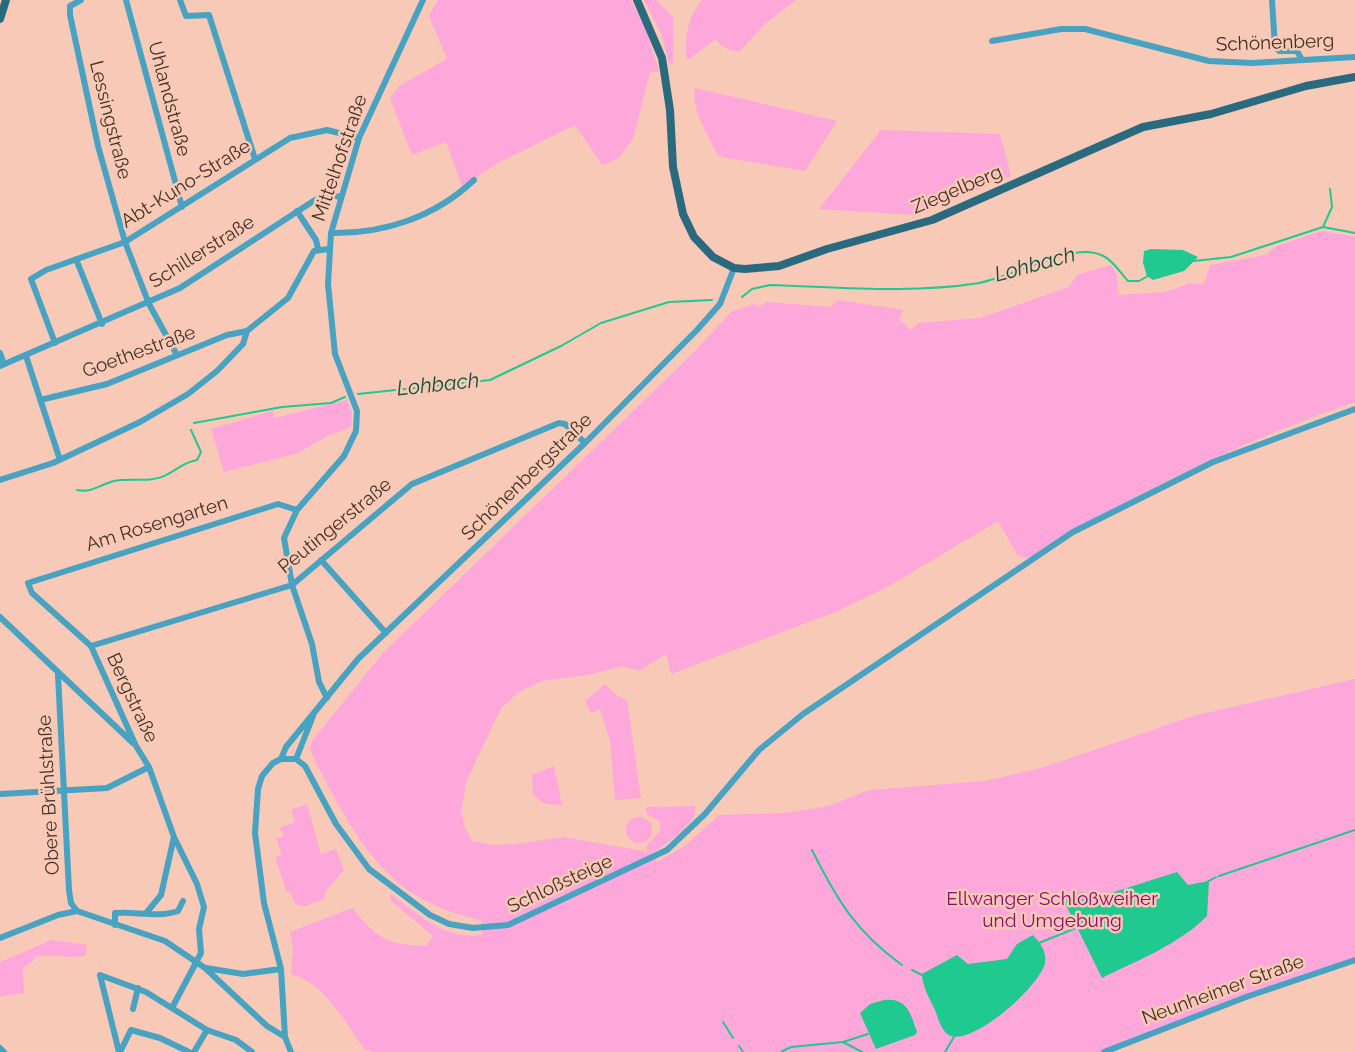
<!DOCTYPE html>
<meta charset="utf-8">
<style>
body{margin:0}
canvas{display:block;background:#f7c9b6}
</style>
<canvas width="1355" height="1052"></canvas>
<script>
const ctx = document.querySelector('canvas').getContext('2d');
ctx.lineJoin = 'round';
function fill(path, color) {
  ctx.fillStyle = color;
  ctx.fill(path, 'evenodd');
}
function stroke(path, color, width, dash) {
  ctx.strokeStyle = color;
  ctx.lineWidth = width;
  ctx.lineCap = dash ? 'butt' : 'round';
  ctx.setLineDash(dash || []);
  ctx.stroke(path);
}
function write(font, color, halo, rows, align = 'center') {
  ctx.font = font + ' Raleway,sans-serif';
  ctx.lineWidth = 5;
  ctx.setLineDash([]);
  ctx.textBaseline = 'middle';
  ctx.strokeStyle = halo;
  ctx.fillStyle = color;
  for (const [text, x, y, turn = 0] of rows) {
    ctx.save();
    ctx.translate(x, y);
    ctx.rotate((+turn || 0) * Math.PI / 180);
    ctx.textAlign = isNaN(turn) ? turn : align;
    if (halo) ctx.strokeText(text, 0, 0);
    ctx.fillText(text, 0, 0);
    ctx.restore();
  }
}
fill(new Path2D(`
 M438 0H631L646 29 659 72H650L633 139 619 158 602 165 575 125 496 164 462 187 446 142 412 155 390 98 399 86 447 59 429 16Z
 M644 0H656L673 17V63L669 64 662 35Z
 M702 0H796L764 25 739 52 727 49 715 40 687 60C684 39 688 16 702 0Z
 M695 88 837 121 805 171 721 157 716 152C708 135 690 107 695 88Z
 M881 130 1000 134 1011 176 916 215 819 209Z
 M1322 231 1355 237V402C1240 441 1132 495 1029 558L1018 556 998 521 889 586 838 611 671 674 666 654 639 671 623 666 588 675 542 681 519 692 501 708 467 780 461 811 465 828 472 841 493 845 517 844 564 837 648 852 646 846 660 831V822L646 813V807L695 806C700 822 663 846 651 854L657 862 686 845 719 815 785 813 829 806 869 790 986 781 1045 767 1193 716 1355 679V960L1104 1052H373L364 1049C344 1021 325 983 291 974L293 950 290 932 352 908C379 940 385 944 426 946L433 936 390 900 391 894C420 916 444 940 482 935L481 920C388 901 358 842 317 765L310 749 312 741 383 653 696 350 731 312 754 304 758 307 767 302 830 307 838 300 903 310 899 319 911 330 918 323 980 318 1069 287 1077 275 1111 265 1117 275 1118 295 1165 292 1189 284H1204L1210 265 1266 255 1277 246Z
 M347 400 352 413 351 427 327 436 298 453 224 472 211 429 273 411 275 418Z
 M605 684 615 694 627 700 641 798 615 800 610 741 600 709 591 713 585 701Z
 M554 766 562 805 545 804 533 795 532 775Z
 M307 804 321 854 336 849 344 870 326 891 324 899 306 906 295 904 290 892 287 893 275 857 282 855 276 839 284 836 279 828 295 822 291 810Z
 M626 830a13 13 0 1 1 26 0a13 13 0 1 1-26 0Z
 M52 940 87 945 86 955C70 960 52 953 34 957V960L23 968 24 993 0 996V962Z`), '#fea7db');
fill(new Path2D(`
 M1151 249 1183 250 1198 257 1184 271 1153 280 1147 276 1143 263 1144 251Z
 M1177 872 1188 885 1209 881 1207 916C1180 944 1136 961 1102 978L1063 899 1082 892 1095 898Z
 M1033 935C1040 943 1047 951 1045 963 1040 986 975 1044 951 1036 942 1033 938 1018 935 1010 930 999 922 986 922 974L957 955 968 964 1007 959 1017 944Z
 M884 1000C907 998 910 1012 917 1032L915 1035 876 1049 860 1013 870 1004Z`), '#1fc990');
stroke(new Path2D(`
 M1323 227 1332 207 1330 189
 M1194 261 1231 257 1323 227 1355 233
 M742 297 752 289 770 285C839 287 910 294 979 283 1010 277 1059 251 1087 252 1110 253 1115 267 1128 281H1139L1148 276
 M358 394 490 380 561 346 601 323 669 302 712 300
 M194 423 282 407 331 403 345 397
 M77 490C92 493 99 485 114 481 131 477 151 484 168 474 180 468 184 462 197 460L201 452 191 430
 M812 850C837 900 856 932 902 965
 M1219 876 1355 830
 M1207 882 1216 877
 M1039 943 1076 928
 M912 970 924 976
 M723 1022 733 1038
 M843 1042 868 1034
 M739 1046 743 1052
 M781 1052 791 1047 843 1042 862 1052
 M945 1052 955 1035`), '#1fc990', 2);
stroke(new Path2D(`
 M81 0 70 6V15L98 146 125 242 149 304 177 355
 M126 0 182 207
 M180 0 186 16 209 15 255 159
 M1272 0 1275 47 1279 51H1297L1301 58
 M992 41 1061 29H1085L1209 61 1252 63 1355 57
 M297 211 316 240 318 249
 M331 233C384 234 435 217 474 180
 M76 259 102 324
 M55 343 31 279 46 270 125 242 290 138 327 130 359 138
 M0 353 4 364
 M26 356 60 460
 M0 366 180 288 315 200 330 195 341 197
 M40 400 107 384 227 335 247 331
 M0 480 53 463 140 422 188 394 217 371 243 344 247 331 288 298 314 251 329 249
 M321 560 386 633
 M0 617 133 743
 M91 646 292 585 412 484 559 423 565 424 585 443
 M58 675 69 890 71 903 77 911
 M327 698 319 682 312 644 292 585 284 538 297 510 344 456 356 431 357 411 335 354 328 284 331 233 359 138 423 0
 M281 759 286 747 358 659 585 443 697 330 720 304 734 268
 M296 759 313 716
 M0 794 107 788 149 767
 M147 912 161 895 174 837
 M115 925V913C135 911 159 918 178 911L183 901
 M0 938 58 915 77 911 165 941 205 968 267 1026 285 1037
 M206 968 243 974 281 969
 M100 975 146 992 207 1030 236 1040 252 1052
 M100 975 119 1052
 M173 1006 201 953 199 929 204 907 197 884 174 837 149 767 136 746 91 646 32 593 28 583 278 504 297 510
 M133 1009 138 988
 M0 1048 4 1052
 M120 1052 131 1030 160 1038 189 1052
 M194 1052 207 1030
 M291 1052 285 1037 281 969 264 903 255 833 258 789 262 776 273 763 281 759H296L305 766 336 824 369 869 430 915 449 924 473 928 508 925 667 850 705 814 759 750 803 714 1073 532 1213 462 1355 409
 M1104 1052 1246 997 1355 960`), '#48a2c1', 6);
stroke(new Path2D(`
 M637 0 662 58 670 110 673 167 683 214 694 237 713 257 734 268 745 269 779 266 827 249 932 220 1143 127 1211 114 1306 86 1355 77
 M0 19 6 0`), '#2a6a7f', 8);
write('19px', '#463026', '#f7c9b6', [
 ["Schönenberg",1275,43,-2],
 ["Uhlandstraße",169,99,75],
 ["Lessingstraße",110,120,76],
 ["Mittelhofstraße",340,158,-71],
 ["Abt-Kuno-Straße",186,184,-32],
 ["Ziegelberg",957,190,-23],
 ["Schillerstraße",202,252,-32],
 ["Goethestraße",139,352,-20],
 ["Schönenbergstraße",527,477,-44],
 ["Am Rosengarten",157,524,-17],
 ["Peutingerstraße",335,526,-39],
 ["Bergstraße",132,698,65],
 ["Obere Brühlstraße",49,795,-93],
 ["Schloßsteige",560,884,-25],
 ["Neunheimer Straße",1223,990,-20]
]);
write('19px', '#90086c', '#f7c9b6', [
 ["Ellwanger Schloßweiher",1052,899],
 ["und Umgebung",1052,921]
]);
write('italic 21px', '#0f4e37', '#f7c9b6', [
 ["Lohbach",1035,265,-15],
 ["Lohbach",438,385,-6]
]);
</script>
